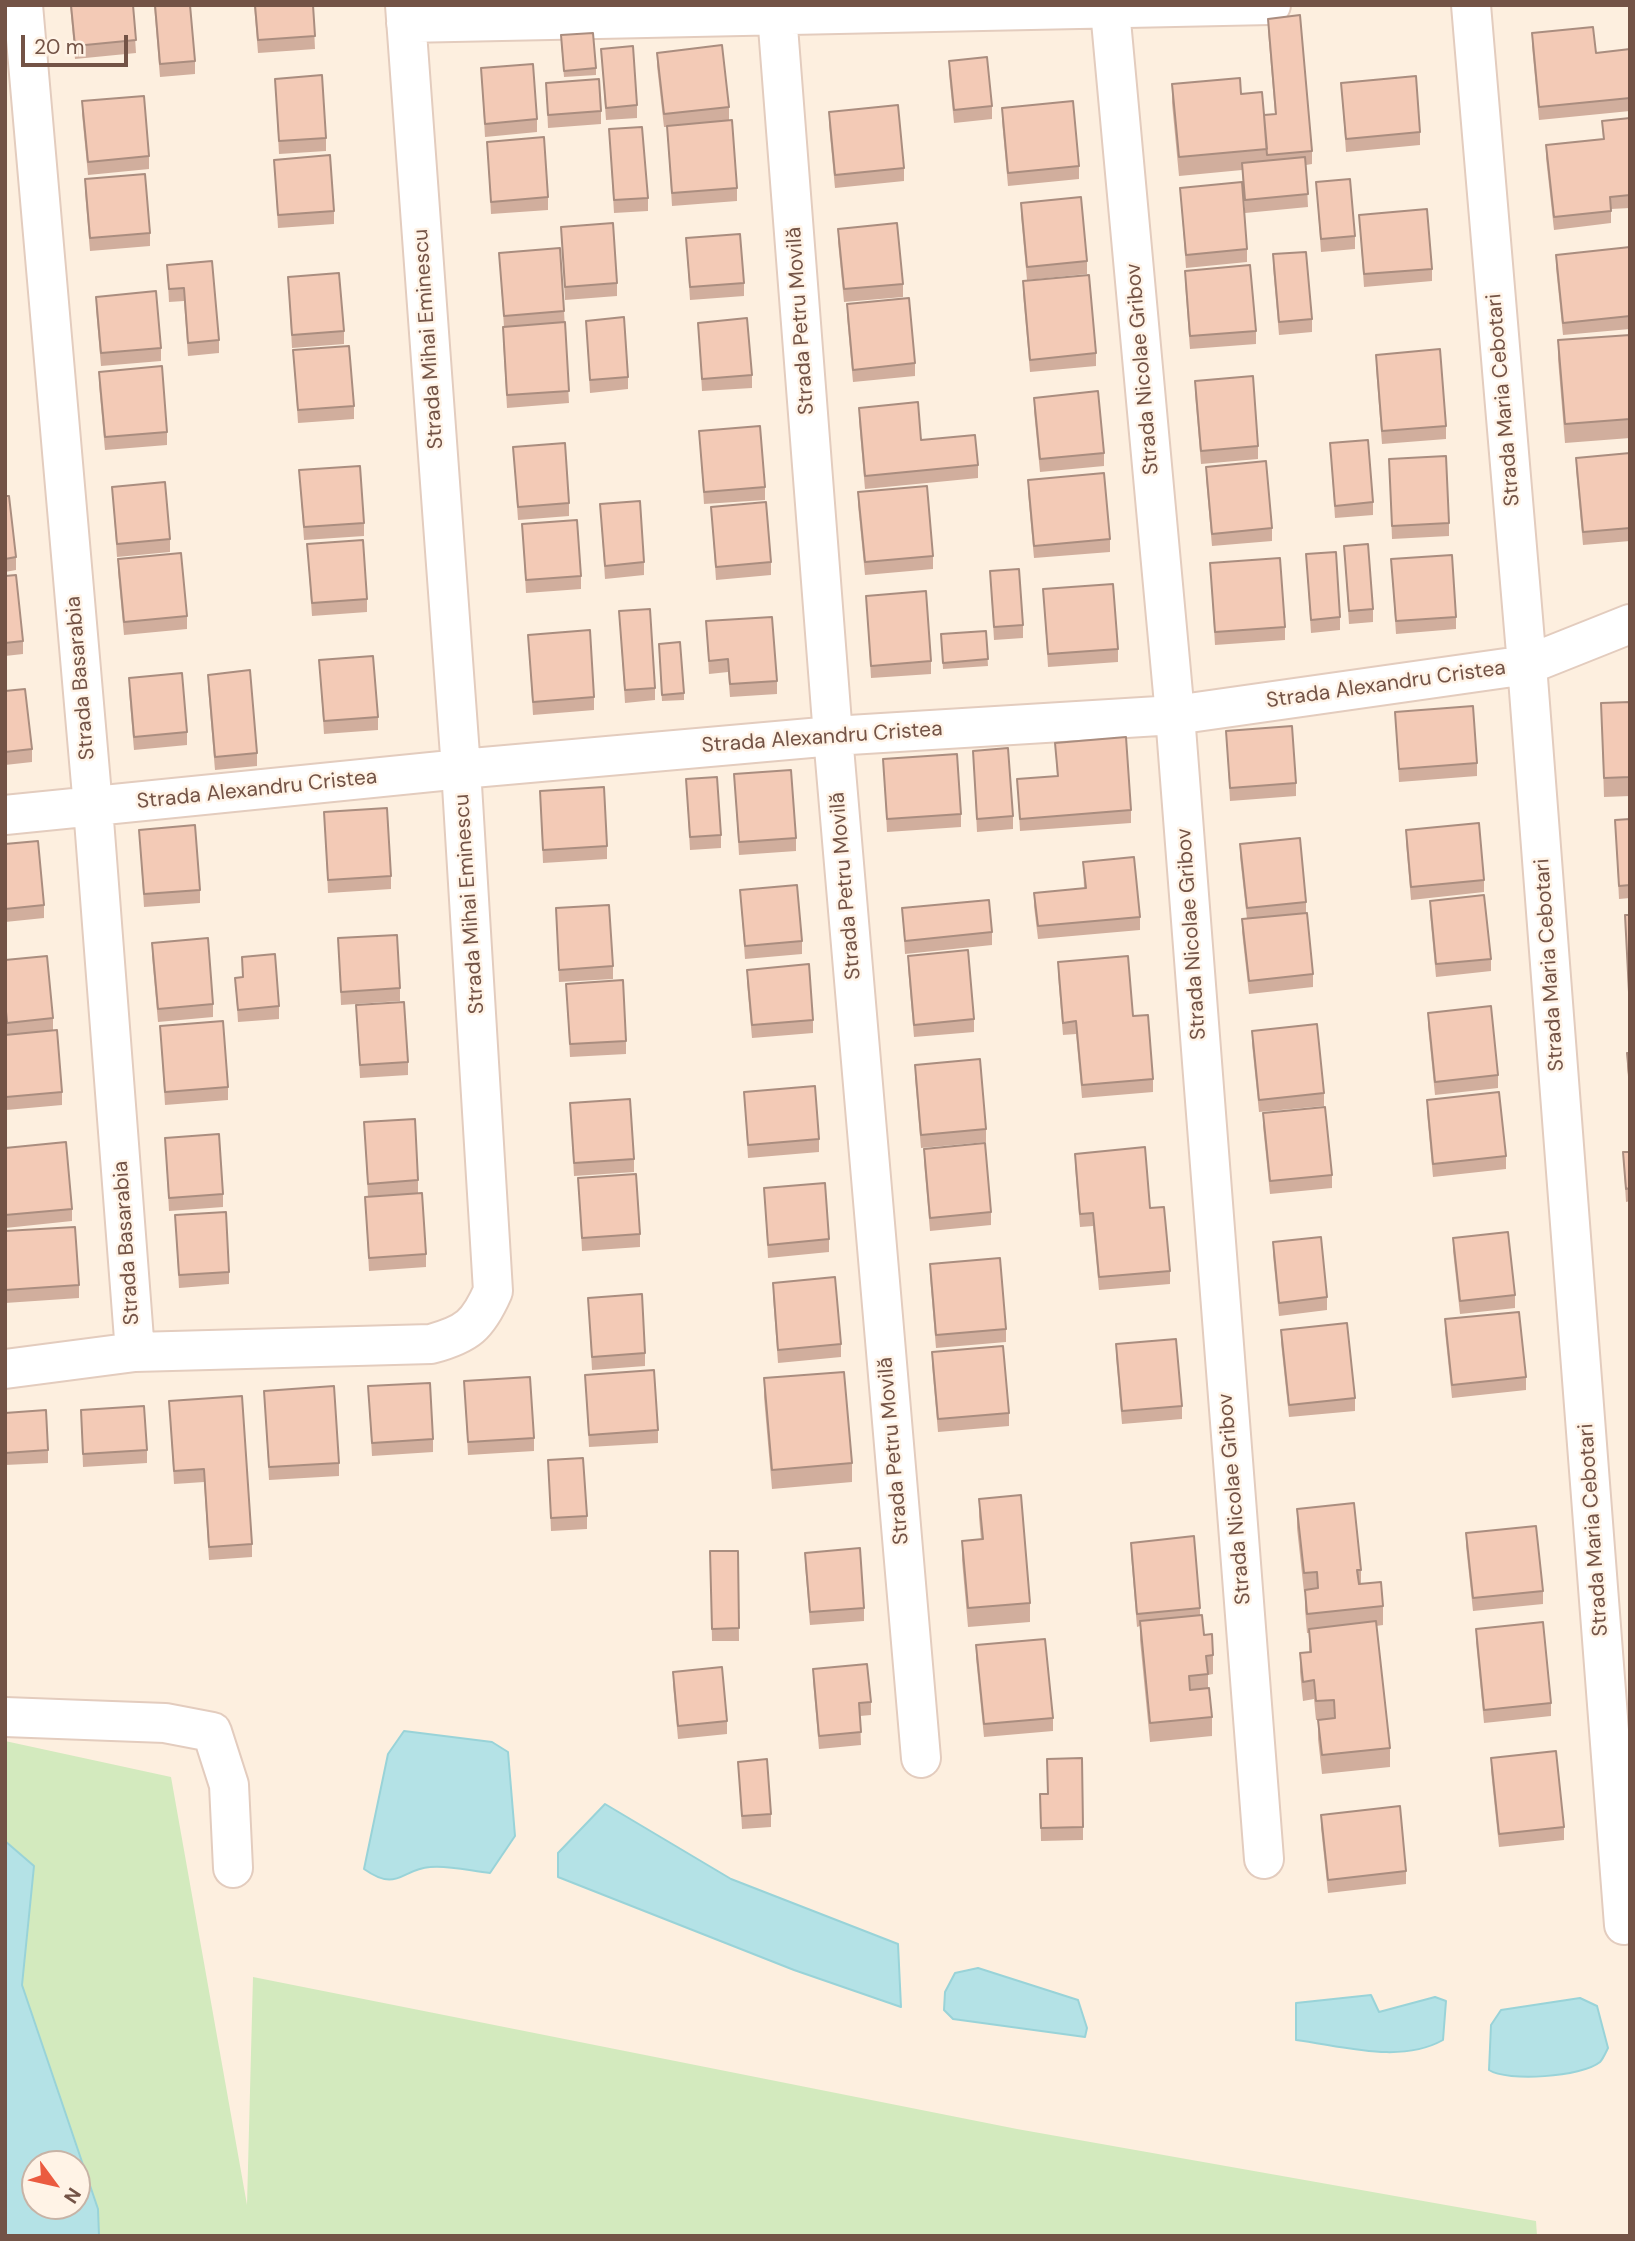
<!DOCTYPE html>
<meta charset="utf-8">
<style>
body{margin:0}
#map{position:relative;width:1635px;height:2241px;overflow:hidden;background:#fdefdf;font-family:"DM Sans",sans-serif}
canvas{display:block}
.frame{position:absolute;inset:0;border:7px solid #735346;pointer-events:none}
.north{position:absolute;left:21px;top:2150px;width:70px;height:70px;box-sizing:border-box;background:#fff3e6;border:2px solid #c7b3a6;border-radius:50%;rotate:123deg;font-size:19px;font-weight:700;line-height:28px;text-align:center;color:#735346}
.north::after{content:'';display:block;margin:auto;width:24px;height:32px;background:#eb5b40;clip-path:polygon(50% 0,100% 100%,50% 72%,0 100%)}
.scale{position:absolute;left:21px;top:35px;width:107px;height:32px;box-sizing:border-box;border:4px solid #735346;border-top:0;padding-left:9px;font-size:21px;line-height:24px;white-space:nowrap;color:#735346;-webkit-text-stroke:5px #fff3e6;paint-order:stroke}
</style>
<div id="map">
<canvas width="1635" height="2241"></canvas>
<div class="frame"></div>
<div class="north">N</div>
<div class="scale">20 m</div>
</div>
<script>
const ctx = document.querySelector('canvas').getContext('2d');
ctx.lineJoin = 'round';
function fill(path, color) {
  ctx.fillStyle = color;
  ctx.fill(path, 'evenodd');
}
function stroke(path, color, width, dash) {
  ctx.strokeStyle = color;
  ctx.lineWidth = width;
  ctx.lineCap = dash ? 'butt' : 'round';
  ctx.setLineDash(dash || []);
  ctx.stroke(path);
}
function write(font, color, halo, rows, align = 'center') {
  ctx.font = font + ' "DM Sans",sans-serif';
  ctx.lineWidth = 5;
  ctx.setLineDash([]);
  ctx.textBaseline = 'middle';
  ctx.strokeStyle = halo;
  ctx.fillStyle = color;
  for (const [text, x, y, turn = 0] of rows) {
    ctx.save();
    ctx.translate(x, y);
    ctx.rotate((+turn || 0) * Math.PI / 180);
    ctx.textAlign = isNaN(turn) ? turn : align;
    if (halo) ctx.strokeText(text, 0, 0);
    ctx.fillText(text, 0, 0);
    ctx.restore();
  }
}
fill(new Path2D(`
 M5 1741 171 1777 247 2205 253 1977 1017 2129 1536 2221 1537 2236H5ZM35 2164H77V2206H35Z`), '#d3eabe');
const water = new Path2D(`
 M404 1731 492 1742 508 1752 515 1836 490 1873C471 1871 449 1865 430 1867 401 1869 398 1893 364 1869L388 1754Z
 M605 1804 731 1879 898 1944 901 2007 794 1970 558 1877V1853Z
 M5 1841 34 1866 22 1985 98 2209 99 2236H5ZM77 2164V2206H35V2164Z
 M978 1968 1078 2000 1087 2028 1085 2037 953 2019 944 2010 945 1992 955 1973Z
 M1371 1995 1379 2012 1435 1997 1446 2001 1443 2040C1400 2064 1343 2046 1296 2040V2003Z
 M1580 1998 1597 2006 1608 2048C1606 2052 1603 2059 1600 2062 1582 2077 1507 2082 1489 2070L1491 2025 1501 2010Z`);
fill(water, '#b4e2e6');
stroke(water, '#99d3d8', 2);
const minor = new Path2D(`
 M23 5 93 807 135 1352
 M1471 5 1527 665 1624 1925
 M1110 10 1175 715 1264 1859
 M777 14 833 736 921 1758
 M406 23 1271 5
 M5 815 461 769 833 736 1175 715 1527 665 1630 624
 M5 1369 135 1352 431 1344C468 1334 478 1325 493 1291L461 769 405 5
 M5 1717 165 1723 212 1732 229 1785 233 1868`);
stroke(minor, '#e3ccbe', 42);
stroke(minor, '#fff', 38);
fill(new Path2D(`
 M70 5H133L136 53 75 59Z
 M154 5H190L195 61V74L160 77Z
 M254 5H313L315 49 258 53Z
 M1268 19 1312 151V164L1306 165 1308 207 1245 213 1242 170 1179 176 1172 103V84L1241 94 1264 115 1275 114 1268 31Z
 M1532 33 1596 53 1630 49V111L1539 120 1532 46Z
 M561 42 596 68V75L564 77Z
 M601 49 637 105V118L606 120Z
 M657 53 729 107V120L699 123 737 188V201L672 206 667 127H664L657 66Z
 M949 61 992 106V119L954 123 949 74Z
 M481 68 537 119V132L485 137Z
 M275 79 326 138V151L279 154Z
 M546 83 601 111V124L548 128Z
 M1341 83 1420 132V145L1346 152Z
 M82 101 149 156V169L88 175 82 114Z
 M1002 108 1079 166V179L1008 186 1002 121Z
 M829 112 904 168V181L835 188 829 125Z
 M1630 118V208L1611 209V223L1554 230 1546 158V145L1603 139 1602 121Z
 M609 129 648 198V211L614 213Z
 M487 142 548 197V210L491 214Z
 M274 160 334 211V224L278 228Z
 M85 179 150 233V246L90 251 85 192Z
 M1316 182 1355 236V249L1321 252Z
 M1180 188 1247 249V262L1186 268Z
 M1021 203 1087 261V274L1027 280 1021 216Z
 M1359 215 1432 269V281L1364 287Z
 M561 227 617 283V296L565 300Z
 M838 229 903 284V297L844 302 838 242Z
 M686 238 744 283V296L690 300Z
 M1630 247V329L1563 335 1556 268V255Z
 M499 253 564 311 569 403 507 408 503 340V327H504Z
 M1273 254 1312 319V332L1279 335 1273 267Z
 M212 261 219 340V353L188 356 184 301 169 302 167 265Z
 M1185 271 1256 331V344L1190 349 1185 283Z
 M288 277 344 331V344L292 348Z
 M1023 281 1096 353V366L1030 372 1023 294Z
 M96 297 161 348V361L101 366 96 309Z
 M847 304 915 363V376L853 382 847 317Z
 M586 321 628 377V389L590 393Z
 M698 323 752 375V388L702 391Z
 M1630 335V438L1565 443 1558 359V340Z
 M293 350 354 406V419L298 423Z
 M1376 355 1446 426V439L1382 444 1376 368Z
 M99 372 167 432V445L105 450 99 385Z
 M1195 381 1258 446V459L1201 464 1195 394Z
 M1034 398 1104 453V466L1040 472 1034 411Z
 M859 408 921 440 978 465V478L865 489 859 421Z
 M699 431 765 487V500L704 504Z
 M1330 443 1373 502V515L1335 518Z
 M513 447 569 503V516L518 520Z
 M1630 453V541L1583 545 1576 470V458Z
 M1389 459 1449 523V536L1392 539Z
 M1206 467 1272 528V541L1212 546 1206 479Z
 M299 470 364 523V536L304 540Z
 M1028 480 1110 539V552L1034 558 1028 493Z
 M112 487 170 539V552L117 557Z
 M858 492 933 556V569L865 575 858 505Z
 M5 496 16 557V570L5 572Z
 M600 504 644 562V575L605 579Z
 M711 507 771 562V575L716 580Z
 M522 524 581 576V589L526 593Z
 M307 544 367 599V612L312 616Z
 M1344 546 1373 609V622L1349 624Z
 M1306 554 1340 617V630L1311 633Z
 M118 559 187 616V629L124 635 118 572Z
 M1391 559 1456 617V629L1396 634Z
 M1210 563 1285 627V640L1215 645Z
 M990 571 1023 625V638L994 640Z
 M5 576 23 641V654L5 656Z
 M1043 589 1118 649V662L1048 667Z
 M866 596 931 661V674L871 678Z
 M619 611 655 688V700L625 703Z
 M706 621 777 681V694L730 697 728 672 709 674Z
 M986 631 988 666 943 669 941 634Z
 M528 635 594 697V710L533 715Z
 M659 651 684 693V700L662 701Z
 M319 660 378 717V730L324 734Z
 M208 675 257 753V766L215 770 208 687Z
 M129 678 187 732V745L134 750 129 691Z
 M5 691 32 749V762L5 765Z
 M1630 702V796L1604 797 1601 703Z
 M1395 712 1477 763V776L1399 782Z
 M1226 731 1296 783V796L1230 801Z
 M1055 743 1131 810V823L1020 831 1017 779 1057 776Z
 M973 751 1013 816V829L977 832Z
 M883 759 961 814V827L887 832Z
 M734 774 796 838V851L739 855Z
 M686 779 721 835V848L690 850Z
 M540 791 607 846V859L543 863Z
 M324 812 391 876V889L328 893Z
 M1630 819V898L1619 899 1615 820Z
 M139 830 200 890V903L144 907Z
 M1406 830 1484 880V892L1411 900 1406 843Z
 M5 844 44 905V918L5 922Z
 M1240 844 1306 902V913L1313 974V987L1249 994 1242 932V919H1247L1240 857Z
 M1083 862 1140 917V930L1038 939 1034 906V893L1084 888Z
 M740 890 802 941V954L745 959Z
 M1430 901 1491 959V971L1436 977 1430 914Z
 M556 908 613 966V979L559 982Z
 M902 908 992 932V945L905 954Z
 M1625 915H1630V1005H1629Z
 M338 938 400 988V1001L341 1005Z
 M152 943 213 1004V1017L158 1022 152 956Z
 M908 956 974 1019V1032L914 1037 908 968Z
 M242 957 279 1006V1019L238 1022 235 978 242 977Z
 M5 960 53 1018V1030L62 1092V1105L6 1110 5 1098V1035H7L5 1013Z
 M1058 962 1133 1016 1153 1079V1092L1082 1098 1076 1034 1063 1035 1058 975Z
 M747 970 813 1020V1033L752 1038 747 983Z
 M566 984 626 1041V1054L570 1057Z
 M356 1005 408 1062V1075L360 1078Z
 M1428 1013 1498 1075V1088L1435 1095 1428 1026Z
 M160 1026 228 1087V1100L165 1105Z
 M1252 1031 1324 1093V1106L1259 1112 1252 1044Z
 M1627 1053H1630V1098L1627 1066Z
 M915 1065 986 1129V1142L921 1148 915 1078Z
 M744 1092 819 1139V1152L748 1158Z
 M1427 1100 1506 1156V1169L1433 1177 1427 1113Z
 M570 1103 634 1159V1172L574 1176Z
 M1263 1113 1332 1175V1188L1270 1194 1263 1126Z
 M364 1122 418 1180V1193L368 1197Z
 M165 1138 223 1194V1207L169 1211Z
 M5 1148 72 1209V1221L5 1228Z
 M924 1149 991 1212V1225L930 1231 924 1162Z
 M1623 1152H1630V1201L1626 1202Z
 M1075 1154 1150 1208 1170 1271V1284L1099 1290 1093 1226 1080 1227 1075 1167Z
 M578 1178 640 1234V1247L582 1251Z
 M764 1188 829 1239V1252L768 1258Z
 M365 1197 426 1254V1267L369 1271Z
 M175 1215 229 1272V1284L179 1288Z
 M5 1231 79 1285V1298L5 1303Z
 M1453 1238 1515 1295V1308L1460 1314 1453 1251Z
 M1273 1242 1327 1297V1310L1279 1316 1273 1255Z
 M930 1264 1006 1329V1342L936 1348 930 1277Z
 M773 1283 841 1344V1357L778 1363 773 1296Z
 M588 1298 645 1353V1366L592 1370Z
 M1445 1319 1526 1377V1390L1452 1398 1445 1332Z
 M1281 1330 1355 1398V1411L1289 1417 1281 1343Z
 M1116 1344 1182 1406V1419L1122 1424 1116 1357Z
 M932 1352 1009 1413V1426L938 1432 932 1365Z
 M585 1375 658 1430V1443L589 1447Z
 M764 1378 852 1463V1482L772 1489 764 1397Z
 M464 1381 534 1438V1451L468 1455Z
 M368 1386 433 1439V1452L372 1456Z
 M264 1391 339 1463V1476L269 1480Z
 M169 1401 252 1544V1557L209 1560 204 1482 174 1484Z
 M81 1410 147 1450V1463L83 1467Z
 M5 1413 48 1450V1463L5 1465Z
 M548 1460 587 1516V1529L551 1531Z
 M979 1499 1030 1603V1622L968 1627 962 1560V1541L981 1540 979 1517Z
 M1297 1509 1361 1570V1584L1383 1606V1625L1376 1626 1390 1748V1767L1322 1774 1318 1739V1720H1316L1314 1699 1303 1701 1300 1672V1653L1309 1652V1633H1307L1305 1609V1592H1304L1297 1528Z
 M1466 1533 1543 1591V1604L1473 1611 1466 1546Z
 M1131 1543 1200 1608V1615L1204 1635 1213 1655V1674L1208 1675V1689L1212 1717V1736L1150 1742 1140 1640V1626L1137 1627 1131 1555Z
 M710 1551H738L739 1641H712Z
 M805 1553 864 1608V1621L810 1625 805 1565Z
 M1476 1629 1551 1703V1716L1484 1723 1476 1642Z
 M976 1645 1053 1718V1731L984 1737 976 1658Z
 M813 1669 871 1702V1715L860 1716 861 1745 819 1749 813 1681Z
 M673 1672 727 1721V1734L678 1739 673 1685Z
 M1491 1758 1564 1827V1840L1499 1847 1491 1771Z
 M738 1762 771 1814V1827L742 1829Z
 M1040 1794H1048L1083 1827V1840L1041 1841Z
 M1321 1815 1406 1871V1884L1328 1893 1321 1828Z`), '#d1ae9d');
const building = new Path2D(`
 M71 5H133L136 40 75 46Z
 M155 5H190L195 61 160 64Z
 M255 5H313L315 36 258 40Z
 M1300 15 1312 151 1267 155 1264 115 1276 114 1268 19Z
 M1593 27 1596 53 1630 49V98L1539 107 1532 33Z
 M593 33 596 68 564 71 561 35Z
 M722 45 729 107 664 114 657 53Z
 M633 46 637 105 606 108 601 49Z
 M987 57 992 106 954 110 949 61Z
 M533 64 537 119 485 124 481 68Z
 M322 75 326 138 279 141 275 79Z
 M1416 76 1420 132 1346 139 1341 83Z
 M1240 78 1241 94 1262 92 1267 149 1179 157 1172 84Z
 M599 79 601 111 548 115 546 83Z
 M144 96 149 156 88 162 82 101Z
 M1073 101 1079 166 1008 173 1002 108Z
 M898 105 904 168 835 175 829 112Z
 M1630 118V195L1610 197 1611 211 1554 217 1546 145 1604 139 1602 121Z
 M732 120 737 188 672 193 667 126Z
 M642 127 648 198 614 200 609 129Z
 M544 137 548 197 491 202 487 142Z
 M330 155 334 211 278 215 274 160Z
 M1305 157 1308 194 1245 200 1242 163Z
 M145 174 150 233 90 238 85 179Z
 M1350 179 1355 236 1321 239 1316 182Z
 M1242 182 1247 249 1186 255 1180 188Z
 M1081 197 1087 261 1027 267 1021 203Z
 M1427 209 1432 269 1364 274 1359 215Z
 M613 223 617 283 565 287 561 227Z
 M897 223 903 284 844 289 838 229Z
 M740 234 744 283 690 287 686 238Z
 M1630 247V316L1563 323 1556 255Z
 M560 248 564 311 504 316 499 253Z
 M1306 252 1312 319 1279 322 1273 254Z
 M212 261 219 340 188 343 184 288 169 289 167 265Z
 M1250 265 1256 331 1190 336 1185 271Z
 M339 273 344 331 292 335 288 277Z
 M1089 275 1096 353 1030 360 1023 281Z
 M156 291 161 348 101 353 96 297Z
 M909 298 915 363 853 370 847 304Z
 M624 317 628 377 590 380 586 321Z
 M747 318 752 375 702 379 698 323Z
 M565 322 569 391 507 395 503 327Z
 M1630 335V419L1565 424 1558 340Z
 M349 346 354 406 298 410 293 350Z
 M1440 349 1446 426 1382 431 1376 355Z
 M162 366 167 432 105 437 99 372Z
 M1253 376 1258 446 1201 451 1195 381Z
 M1098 391 1104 453 1040 459 1034 398Z
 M918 402 921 440 975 435 978 465 865 476 859 408Z
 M760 426 765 487 704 492 699 431Z
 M1368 440 1373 502 1335 506 1330 443Z
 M565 443 569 503 518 507 513 447Z
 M1630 453V528L1583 532 1576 458Z
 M1446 456 1449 523 1392 526 1389 459Z
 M1266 461 1272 528 1212 534 1206 467Z
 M360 466 364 523 304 527 299 470Z
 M1104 473 1110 539 1034 546 1028 480Z
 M165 482 170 539 117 544 112 487Z
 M927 486 933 556 865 562 858 492Z
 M5 496H9L16 557 5 559Z
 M640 501 644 562 605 566 600 504Z
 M766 502 771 562 716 567 711 507Z
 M577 520 581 576 526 580 522 524Z
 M363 540 367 599 312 603 307 544Z
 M1368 544 1373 609 1349 611 1344 546Z
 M1336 552 1340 617 1311 620 1306 554Z
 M181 553 187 616 124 622 118 559Z
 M1452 555 1456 617 1396 621 1391 559Z
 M1280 558 1285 627 1215 632 1210 563Z
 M1019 569 1023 625 994 627 990 571Z
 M16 575 23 641 5 643V576Z
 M1113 584 1118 649 1048 654 1043 589Z
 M926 591 931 661 871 666 866 596Z
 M650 609 655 688 625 690 619 611Z
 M772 617 777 681 730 684 728 659 709 661 706 621Z
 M590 630 594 697 533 702 528 635Z
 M986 631 988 659 943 663 941 634Z
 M680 642 684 693 662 695 659 644Z
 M373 656 378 717 324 721 319 660Z
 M250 670 257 753 215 757 208 675Z
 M182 673 187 732 134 737 129 678Z
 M25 689 32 749 5 752V691Z
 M1630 702V777L1604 778 1601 703Z
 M1473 706 1477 763 1399 769 1395 712Z
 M1292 726 1296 783 1230 788 1226 731Z
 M1126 737 1131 810 1020 819 1017 779 1058 776 1055 743Z
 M1008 748 1013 816 977 819 973 751Z
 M957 754 961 814 887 819 883 759Z
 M791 770 796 838 739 842 734 774Z
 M717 777 721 835 690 837 686 779Z
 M604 787 607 846 543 850 540 791Z
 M387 808 391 876 328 880 324 812Z
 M1630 819V885L1619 886 1615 820Z
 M1479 823 1484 880 1411 887 1406 830Z
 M195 825 200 890 144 894 139 830Z
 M1300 838 1306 902 1247 908 1240 844Z
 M38 841 44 905 5 909V844Z
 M1134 857 1140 917 1038 926 1034 893 1086 888 1083 862Z
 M797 885 802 941 745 946 740 890Z
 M1484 895 1491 959 1436 964 1430 901Z
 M989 900 992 932 905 941 902 908Z
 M609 905 613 966 559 970 556 908Z
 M1307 913 1313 974 1249 981 1242 919Z
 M1625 915H1630V992H1629Z
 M397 935 400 988 341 992 338 938Z
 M208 938 213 1004 158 1009 152 943Z
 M968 950 974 1019 914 1025 908 956Z
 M275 954 279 1006 238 1010 235 978 243 977 242 957Z
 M47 956 53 1018 7 1023 5 1000V960Z
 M1128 956 1133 1016 1148 1015 1153 1079 1082 1085 1076 1021 1063 1023 1058 962Z
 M809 964 813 1020 752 1025 747 970Z
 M623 980 626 1041 570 1044 566 984Z
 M404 1002 408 1062 360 1065 356 1005Z
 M1491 1006 1498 1075 1435 1082 1428 1013Z
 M223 1021 228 1087 165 1092 160 1026Z
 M1317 1024 1324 1093 1259 1100 1252 1031Z
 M57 1030 62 1092 6 1097 5 1085V1035Z
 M1627 1053H1630V1085Z
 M980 1059 986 1129 921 1135 915 1065Z
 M815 1086 819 1139 748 1145 744 1092Z
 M1499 1092 1506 1156 1433 1164 1427 1100Z
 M630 1099 634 1159 574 1163 570 1103Z
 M1325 1107 1332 1175 1270 1181 1263 1113Z
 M415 1119 418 1180 368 1184 364 1122Z
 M219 1134 223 1194 169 1198 165 1138Z
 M66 1142 72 1209 5 1215V1148Z
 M985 1143 991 1212 930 1218 924 1149Z
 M1145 1147 1150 1208 1164 1207 1170 1271 1099 1277 1093 1213 1080 1214 1075 1154Z
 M1623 1152H1630V1188L1626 1189Z
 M636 1174 640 1234 582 1238 578 1178Z
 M825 1183 829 1239 768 1245 764 1188Z
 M422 1193 426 1254 369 1258 365 1197Z
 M226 1212 229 1272 179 1275 175 1215Z
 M75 1227 79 1285 5 1290V1231Z
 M1508 1232 1515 1295 1460 1301 1453 1238Z
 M1321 1237 1327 1297 1279 1303 1273 1242Z
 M1000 1258 1006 1329 936 1335 930 1264Z
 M835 1277 841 1344 778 1350 773 1283Z
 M642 1294 645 1353 592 1357 588 1298Z
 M1519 1312 1526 1377 1452 1385 1445 1319Z
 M1347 1323 1355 1398 1289 1405 1281 1330Z
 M1176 1339 1182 1406 1122 1411 1116 1344Z
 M1003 1346 1009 1413 938 1419 932 1352Z
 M654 1370 658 1430 589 1435 585 1375Z
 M844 1372 852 1463 772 1470 764 1378Z
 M530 1377 534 1438 468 1442 464 1381Z
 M430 1383 433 1439 372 1443 368 1386Z
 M334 1386 339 1463 269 1467 264 1391Z
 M242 1396 252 1544 209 1547 204 1469 174 1471 169 1401Z
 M144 1406 147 1450 83 1454 81 1410Z
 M46 1410 48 1450 5 1453V1413Z
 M583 1458 587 1516 551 1518 548 1460Z
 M1021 1495 1030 1603 968 1608 962 1541 983 1539 979 1499Z
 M1354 1503 1361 1570H1357L1359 1584 1381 1582 1383 1606 1307 1614 1305 1590 1318 1588 1317 1572 1304 1573 1297 1509Z
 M1536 1526 1543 1591 1473 1598 1466 1533Z
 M1194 1536 1200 1608 1137 1614 1131 1543Z
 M860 1548 864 1608 810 1612 805 1553Z
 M710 1551H738L739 1628 712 1629Z
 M1202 1615 1204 1635 1212 1634 1213 1655 1206 1656 1208 1674 1189 1676 1190 1690 1209 1688 1212 1717 1150 1723 1140 1621Z
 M1376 1621 1390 1748 1322 1755 1318 1720 1335 1718 1334 1700 1316 1701 1314 1680 1303 1682 1300 1653 1311 1652 1309 1629Z
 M1543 1622 1551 1703 1484 1710 1476 1629Z
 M1045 1639 1053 1718 984 1724 976 1645Z
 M867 1664 871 1702 859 1703 861 1732 819 1736 813 1669Z
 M722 1667 727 1721 678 1726 673 1672Z
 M1556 1751 1564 1827 1499 1834 1491 1758Z
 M1082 1758 1083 1827 1041 1828 1040 1794H1048L1047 1759Z
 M767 1759 771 1814 742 1816 738 1762Z
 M1400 1806 1406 1871 1328 1880 1321 1815Z`);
fill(building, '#f3cab6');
stroke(building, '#aa8d7f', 2);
write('21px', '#735346', '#fff3e6', [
 ["Strada Petru Movilă",801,321,-94],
 ["Strada Mihai Eminescu",429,339,-94],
 ["Strada Nicolae Gribov",1143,369,-95],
 ["Strada Maria Cebotari",1504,400,-95],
 ["Strada Basarabia",81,678,-95],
 ["Strada Alexandru Cristea",1386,685,-8],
 ["Strada Alexandru Cristea",822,738,-4],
 ["Strada Alexandru Cristea",257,790,-6],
 ["Strada Petru Movilă",846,886,-95],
 ["Strada Mihai Eminescu",470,904,-94],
 ["Strada Nicolae Gribov",1192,934,-94],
 ["Strada Maria Cebotari",1550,965,-94],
 ["Strada Basarabia",127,1243,-94],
 ["Strada Petru Movilă",894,1451,-95],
 ["Strada Nicolae Gribov",1235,1499,-95],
 ["Strada Maria Cebotari",1594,1530,-94]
]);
</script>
